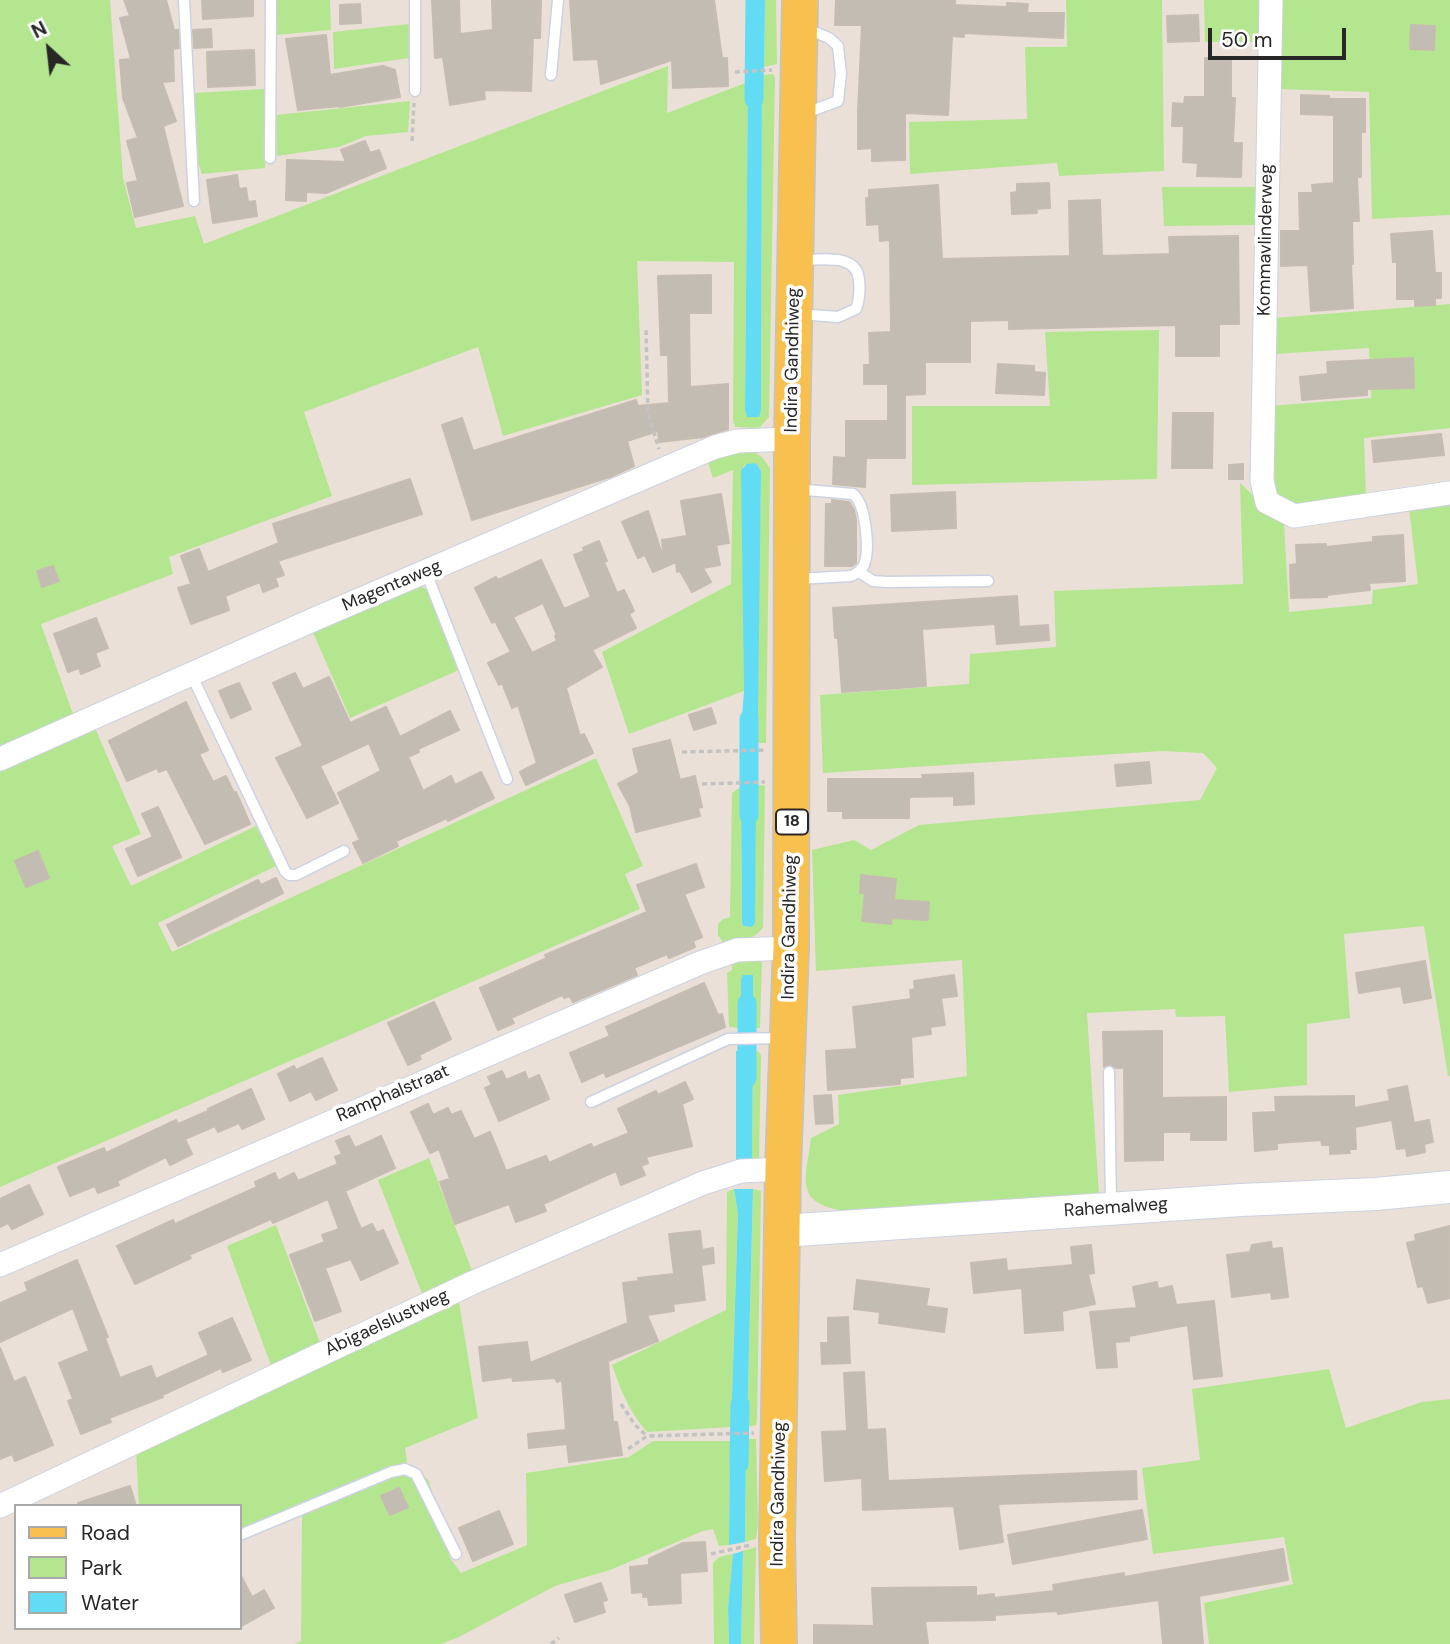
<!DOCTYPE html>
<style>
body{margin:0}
#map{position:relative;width:1450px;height:1644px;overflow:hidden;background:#ebe0d7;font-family:"DM Sans",sans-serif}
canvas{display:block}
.legend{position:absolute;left:14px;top:1504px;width:228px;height:126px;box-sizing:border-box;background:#fff;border:2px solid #a9a9a9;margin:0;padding:9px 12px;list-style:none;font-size:21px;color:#272727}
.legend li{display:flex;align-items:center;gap:14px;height:35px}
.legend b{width:35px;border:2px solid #a9a9a9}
.north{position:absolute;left:14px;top:14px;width:70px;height:70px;-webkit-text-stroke:5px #fff;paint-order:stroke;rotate:333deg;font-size:19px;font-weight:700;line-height:28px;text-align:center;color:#272727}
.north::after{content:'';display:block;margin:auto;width:24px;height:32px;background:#272727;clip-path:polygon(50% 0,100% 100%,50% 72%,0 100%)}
.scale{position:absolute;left:1208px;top:28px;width:138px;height:32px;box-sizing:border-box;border:4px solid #272727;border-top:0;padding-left:9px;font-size:21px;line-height:24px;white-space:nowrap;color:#272727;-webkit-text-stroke:5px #fff;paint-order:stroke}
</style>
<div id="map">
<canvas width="1450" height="1644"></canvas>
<ul class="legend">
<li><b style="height:9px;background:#f8c14f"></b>Road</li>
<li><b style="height:19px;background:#b4e68f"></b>Park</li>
<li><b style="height:19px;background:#62dbf5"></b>Water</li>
</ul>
<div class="north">N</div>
<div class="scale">50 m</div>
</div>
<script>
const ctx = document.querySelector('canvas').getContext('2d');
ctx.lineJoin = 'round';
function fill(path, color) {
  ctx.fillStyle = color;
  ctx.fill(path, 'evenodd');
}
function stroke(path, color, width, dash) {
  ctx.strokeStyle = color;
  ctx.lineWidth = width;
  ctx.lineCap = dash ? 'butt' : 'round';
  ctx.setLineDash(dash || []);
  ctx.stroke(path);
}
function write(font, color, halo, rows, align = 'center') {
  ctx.font = font + ' "DM Sans",sans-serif';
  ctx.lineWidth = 7;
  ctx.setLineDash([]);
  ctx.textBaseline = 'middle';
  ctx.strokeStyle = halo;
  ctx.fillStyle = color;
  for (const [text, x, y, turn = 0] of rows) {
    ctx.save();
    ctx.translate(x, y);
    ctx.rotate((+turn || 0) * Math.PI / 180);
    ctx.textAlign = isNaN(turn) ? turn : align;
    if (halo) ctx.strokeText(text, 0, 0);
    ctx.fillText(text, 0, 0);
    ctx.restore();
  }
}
fill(new Path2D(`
 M0 0H110L123 178 136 228 195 216 204 244 668 66 667 113 748 82 745 410 748 417 761 410 762 75 773 74 775 78 769 417 759 428 735 427 733 420 734 262 637 261 642 395 503 436 478 347 304 412 332 496 169 557 173 574 41 624 74 717 0 750Z
 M276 0H330L331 30 276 35Z
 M765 0H776L777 64 764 67Z
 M1066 0H1162L1164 171 1059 176 1057 163 910 174 909 122 1027 119 1025 47H1067Z
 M1204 0H1262L1261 42H1205Z
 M1278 0H1450V215L1372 219 1369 92 1278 89Z
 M409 24V58L334 69 333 32Z
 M264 89 265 168 202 174 195 153 194 93Z
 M410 101 408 132 366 136 339 147 277 156 276 115Z
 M1162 187H1257V225L1164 226Z
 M1450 304V428L1364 438 1366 497 1292 509 1272 496 1269 406 1371 398 1369 348 1274 354V318Z
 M1159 330 1157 479 912 485V406H1050L1045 332Z
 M746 449C759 453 764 457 770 469L766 743H756L761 471 756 463 743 466 744 691 629 734 602 652 731 584 733 470 713 478 707 460Z
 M1240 483 1284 524 1289 612 1372 604 1373 590 1418 584 1409 508 1450 503V1076H1448L1424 926 1344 934 1350 1018 1307 1024V1085L1229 1092 1225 1016 1176 1017 1175 1009 1087 1013 1099 1195 845 1211C793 1203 806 1179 811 1138L839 1124 838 1095 967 1076 962 960 816 971 812 850 854 840 871 850 919 825 1200 800 1217 768 1203 753 1162 751 823 773 820 695 969 684 970 654 1056 647 1054 591 1243 584Z
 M417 585 428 590 459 670 350 718 312 630Z
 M95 728 141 834 112 846 131 886 256 826 276 866 158 923 172 952 596 758 643 866 625 874 640 909 0 1187V772Z
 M759 785 765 786 763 927C755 940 739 942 725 946L718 935V924L723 919 730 917 732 793 739 788 743 789 741 794 742 922 743 926 752 927 755 923V789Z
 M762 959 760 1028H753V975L741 979V1028L729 1027 727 973 732 970V960Z
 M758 1051 761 1055 759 1161H752L753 1052Z
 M429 1158 474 1276 424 1299 378 1180Z
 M734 1189 738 1213 731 1427 647 1432C629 1412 621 1390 612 1365L726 1310 727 1192Z
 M753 1189 761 1191 757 1419 756 1425 747 1427Z
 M276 1225 322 1348 273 1371 227 1246Z
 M458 1296 478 1418 405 1448 407 1462 240 1531V1506H139L136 1449Z
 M1329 1369 1346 1428 1422 1402 1450 1399V1644H1209L1204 1603 1293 1584 1284 1537 1153 1554 1142 1468 1200 1460 1192 1389Z
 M746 1439H756L758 1524 756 1539 745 1542Z
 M653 1441H730L729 1545 719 1546 713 1529 703 1531 610 1570 555 1586 459 1637 441 1644H295L301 1641 302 1513 402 1473 422 1474 429 1481 450 1558 461 1573 527 1545 526 1473 629 1457Z
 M756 1547 754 1644H741L743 1551Z
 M733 1554 728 1608 729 1644H714L713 1563 719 1557Z`), '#b4e68f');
fill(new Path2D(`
 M750 0H765L764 67 749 68Z
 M762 75 761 410 759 417H747L745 410 748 76Z
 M756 463 761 471 758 714 756 743H740L744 691 741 470 747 464Z
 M741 756 756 757 757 774 754 777H742Z
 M743 789H755L756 794 755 923 752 927 743 926 742 922 741 793Z
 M743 975H753V1028H741V979Z
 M736 1051 753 1052 752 1161H736Z
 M734 1189H753L747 1427H731L738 1213Z
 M746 1439 745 1542 729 1545 730 1441Z
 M743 1551 741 1644H729L728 1608 733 1554Z`), '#62dbf5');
stroke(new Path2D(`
 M754 99 755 0
 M749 815V719
 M747 1078V1003
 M739 1464 740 1404`), '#62dbf5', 19);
const building = new Path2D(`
 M124 0H166L174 30H178L179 48 173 49 174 81 162 82 176 121 163 126 183 206 135 217 127 183 138 181 127 141 138 138 123 98 120 60 131 59 120 18 130 16Z
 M202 0H253V16L203 19Z
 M432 0H459L460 34 493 30 492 0H541L540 38H533L531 91 484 90 485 99 450 105 443 57 435 58Z
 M570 0H714L722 58H727L728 86 673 88 672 60 601 84 598 59 574 60Z
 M836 0H955V5L1007 7V3L1028 4 1027 13H1064L1063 38 964 33V37L952 36 948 115 905 113V160L872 161V148L858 149V111L862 25H835Z
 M360 4 361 23 340 24V5Z
 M1198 15 1199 41 1168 42 1167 16Z
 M1411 25 1435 26 1434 50 1410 49Z
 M211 29 212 47 194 48 193 30Z
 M326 35 330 75 383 66 395 70 400 97 340 107V106L298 110 286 39Z
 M254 50 255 85 208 87 207 52Z
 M1205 58H1231V98H1235L1233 143H1242L1241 177 1197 176 1198 163 1183 162 1184 126H1172L1173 103 1184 104 1185 97H1205Z
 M1301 95 1329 96V99H1365V132H1361V177H1357L1359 221H1352L1353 264H1351L1353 308 1311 311 1308 265 1281 266V231H1300L1299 193H1313L1312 185 1334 183V115L1301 114Z
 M365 141 370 153 379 150 386 168 326 193 306 192V201L286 200 287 160 346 162 341 150Z
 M237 175 239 189 246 188 248 202 255 201 257 216 213 223 207 180Z
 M1049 183 1050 208 1036 209 1037 213 1012 214 1011 193 1017 192V184Z
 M938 185 942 259 1070 256 1069 201 1100 200 1102 256 1170 254 1169 237 1238 236 1239 324H1219V356H1176V325L1009 329V320L970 321V362H925V394L905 395V458H866L865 487 833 484 834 457 846 458V421H888V384H864V365H870L869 333 891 332 890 240 880 241 879 224 867 225 866 198H869V190Z
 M1432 231 1435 273H1441V298H1435V305L1415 306V299H1397V261L1393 262 1391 234Z
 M711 275V313H689L690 387 728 384V429L703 437 659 442 658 431 627 441 634 466 610 477 472 520 442 425 462 418 473 451 636 400 638 406 669 403 668 355H661L658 276Z
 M1413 358 1414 388 1367 389V395L1302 400 1300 377 1328 374 1327 362Z
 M998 364 1034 366V372L1045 373 1044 395 996 393Z
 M1173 413H1213L1212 468H1172Z
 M1441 434 1444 455 1374 462 1372 441Z
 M1243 464V479H1229V465Z
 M410 479 422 514 278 561 284 575 275 578 278 586 263 592 260 582 225 596 229 610 191 624 178 588 191 584 181 556 199 549 208 572 279 543 273 524Z
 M955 492 956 528 892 531 891 495Z
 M721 494 729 543 716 545 720 565 703 568 711 582 692 592 680 571 677 572 676 562 653 572 645 555 638 558 622 522 648 511 661 551H663L662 540 687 536 681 501Z
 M832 500 849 502 854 510 856 520V563L852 566H825L826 504H832Z
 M1403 535 1405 581 1369 583 1370 590 1327 595V597L1291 598 1290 565 1297 564 1296 545 1326 544V547L1373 542V537Z
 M599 541 607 561 604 562 617 593 624 590 634 611 629 614 636 628 592 650 602 667 566 688 580 736 584 734 593 753 526 785 520 772 537 763 518 705 512 708 502 683 499 685 488 663 511 652 495 621 492 623 475 588 496 577 498 580 541 560 564 609 591 597 574 555 584 551 583 548ZM543 603 557 635 555 636 557 641 532 653 513 617Z
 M53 566 59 581 42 587 37 571Z
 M1017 596 1019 627 1048 625 1049 640 997 644 995 624 922 629 926 686 842 692 838 638H835L833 608Z
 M96 618 108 648 95 653 100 666 81 674 79 668 68 672 54 634Z
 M295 673 303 689 329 677 350 723 386 707 400 737 450 711 459 730 418 749 419 752 408 757 423 791 451 776 455 785 481 772 494 798 448 821 447 818 396 841 398 846 363 863 353 843 360 840 338 793 381 771 369 743 320 766 338 803 307 818 276 758 303 746 273 683Z
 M239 683 251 709 231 718 219 691Z
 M186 702 208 750 199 754 213 782 226 776 234 793 236 792 250 824 205 844 167 769 159 772 157 768 127 781 109 741Z
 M711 708 716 723 694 730 689 715Z
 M670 740 680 780 695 776 702 807 698 808 700 816 636 832 630 806 618 784 639 773 633 749Z
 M1149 762 1151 783 1117 786 1115 765Z
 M973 773 974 804 954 805V796L909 797V818H843V811H828V779H923L922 775Z
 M158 807 181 857 138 876 126 849 153 837 142 814Z
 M38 851 49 878 26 887 15 861Z
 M696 864 704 887 684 894 702 937 693 941 695 947 669 958 667 954 634 968 637 975 573 1002 570 996 564 998 562 995 511 1018 514 1023 498 1030 480 988 547 958 545 955 647 912 637 885Z
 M861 875 896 879 894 900 929 902 928 920 892 918 891 924 862 921 865 893H860Z
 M276 878 283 893 178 946 167 925 258 880 261 885Z
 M1425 961 1431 998 1404 1003 1401 986 1359 993 1356 973Z
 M954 975 957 996 941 998 945 1025 930 1027 931 1034 911 1037 913 1077 900 1078V1084L828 1090 826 1051 857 1049 853 1007 911 999 910 990 915 989 914 981Z
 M704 983 718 1015 722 1014 725 1027 606 1077 604 1072 582 1082 570 1053 610 1036 606 1027Z
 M434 1002 451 1039 419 1055 421 1059 408 1065 388 1023Z
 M1162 1031V1098L1226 1097V1140H1191V1132H1163V1160L1125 1161 1124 1068H1116L1110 1064 1104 1067 1103 1032Z
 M322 1058 337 1090 316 1100 311 1091 290 1101 278 1074 294 1066 296 1070Z
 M502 1071 506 1080 525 1072 528 1080 539 1075 549 1099 499 1121 485 1088 492 1085 488 1077Z
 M685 1082 693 1099 682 1104 692 1146 646 1157 648 1163 641 1166 645 1175 621 1185 616 1171 543 1204 546 1211 516 1222 509 1204 455 1224 440 1182 450 1179 439 1149 430 1153 411 1112 428 1104 433 1115 448 1108 451 1115 461 1111 474 1139 490 1132 506 1171 546 1156 549 1163 591 1144 593 1148 629 1133 618 1109 656 1091 658 1095Z
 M1407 1086 1414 1123 1429 1120 1433 1142 1424 1144 1425 1152 1407 1156 1406 1148 1397 1149 1392 1120 1355 1127 1356 1149H1349L1350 1153 1330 1154V1145H1322L1321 1140 1277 1143V1149L1255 1151 1253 1113 1276 1112 1275 1097 1354 1096V1108L1390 1101 1388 1090Z
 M251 1089 264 1119 242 1129 239 1123 218 1132 215 1126 185 1139 192 1154 170 1165 166 1157 117 1181 119 1185 98 1193 95 1186 70 1196 58 1167 104 1148 106 1153 176 1120 178 1124 208 1111V1109Z
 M831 1095 833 1123 816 1124 814 1096Z
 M349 1136 355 1148 381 1136 395 1168 345 1191 361 1229 372 1224 377 1233 383 1230 398 1263 361 1280 351 1259 325 1268 341 1311 315 1321 290 1255 325 1242 322 1235 339 1229 328 1199 273 1223 271 1219 189 1255 191 1258 135 1284 117 1246 173 1220 175 1224 257 1187 255 1182 275 1173 278 1181 294 1173 298 1181 338 1164 335 1157 342 1154 336 1141Z
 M29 1185 43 1214 12 1229 8 1223 0 1227V1199Z
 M1450 1226V1298L1428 1303 1423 1286 1418 1287 1407 1243 1416 1241 1415 1235Z
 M700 1231 702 1250 713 1248 714 1263 701 1265 705 1300 673 1304 674 1311 647 1315 658 1341 608 1361 613 1422H617L622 1455 569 1462 567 1444 529 1448 528 1434 566 1430 562 1380 557 1382 555 1378 513 1381 512 1377 483 1381 479 1347 527 1342 530 1363 628 1323 623 1283 639 1281 638 1278 674 1274 669 1234Z
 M1271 1242 1272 1249 1282 1248 1288 1297 1272 1299 1271 1292 1232 1297 1227 1255 1250 1252 1252 1245Z
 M1091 1245 1094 1273 1088 1274 1095 1304 1062 1311 1063 1330 1025 1333 1022 1288 974 1293 971 1263 1006 1259 1007 1271 1073 1265 1071 1247Z
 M77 1260 108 1337 105 1338 120 1378 151 1366 156 1379 209 1355 199 1333 232 1318 251 1360 223 1372 221 1368 162 1395 163 1397 109 1418 111 1422 81 1434 68 1401 73 1399 59 1363 89 1351 73 1308 0 1342V1303L28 1291 25 1283Z
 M857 1280 929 1289 926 1306 947 1309 944 1332 879 1323 880 1312 854 1309Z
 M1157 1282 1158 1289 1172 1286 1176 1305 1214 1301 1222 1376 1194 1379 1188 1325 1129 1336V1341L1115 1342 1117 1367 1097 1368 1090 1312 1137 1308 1133 1287Z
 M848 1317 850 1363 822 1364 821 1343H828V1318Z
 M0 1348 14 1382 25 1377 53 1445 15 1461 12 1454 0 1459Z
 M864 1372 867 1430 885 1429 888 1481 1136 1471 1137 1499 998 1504 1003 1542 960 1549 954 1506 863 1510 862 1478 825 1481 822 1432 847 1431 844 1373Z
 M130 1486 136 1506H78V1503Z
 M399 1488 408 1507 390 1515 381 1496Z
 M1142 1510 1147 1539 1013 1564 1008 1535Z
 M499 1511 513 1544 473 1561 459 1528Z
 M705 1542 707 1571 680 1573 681 1603 649 1605 648 1597H643V1592L632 1593 630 1567 649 1565V1559L683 1543Z
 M1283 1549 1288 1580 1199 1596 1203 1644H1163L1159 1600 1058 1614 1057 1611 995 1615V1620L925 1621 928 1644H814V1625L874 1626 872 1588 976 1587V1596L994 1594V1598L1054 1591 1053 1585 1076 1581 1124 1573V1577Z
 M240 1574 252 1597 264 1590 274 1608 240 1627Z
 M601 1583 607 1600 602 1602 605 1612 575 1622 565 1595Z`);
fill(building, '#c2bcb3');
stroke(building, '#c6bcb1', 2);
const lane = new Path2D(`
 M184 0 194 201
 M551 75 558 0
 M415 91V0
 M803 114 838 101 841 74 838 46 829 38 805 28
 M270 158 271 0
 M798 314 838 317 856 309C860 299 860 291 859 280 857 253 822 260 801 260
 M795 489 853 494C866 504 870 550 864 565 861 571 857 573 851 576L797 579
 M426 572 507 779
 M859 572 873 581 887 582 988 581
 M191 674 285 871 289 875H296L344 851
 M1109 1072 1111 1206
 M591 1102 728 1039 784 1038
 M240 1535 391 1472 405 1469 416 1474 456 1554`);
const street = new Path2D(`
 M1271 0 1262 481 1267 502 1294 516 1450 493
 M0 759 315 619 715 447 738 441 792 439
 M0 1265 700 963 737 950 791 948
 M0 1506 472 1283 703 1183 741 1171 783 1169`);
const secondary = new Path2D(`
 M782 1231 1241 1200 1376 1194 1450 1187`);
const primary = new Path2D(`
 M779 1644 777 1539 783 1169 791 948 792 439 800 0`);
stroke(lane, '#ccd2e1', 13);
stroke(street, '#ccd2e1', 25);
stroke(secondary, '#ccd2e1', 34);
stroke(primary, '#c3c3c3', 38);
stroke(new Path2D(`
 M735 72 772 70
 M412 141 414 103
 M646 330 648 413 659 449
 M682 752 765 750
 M702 784 765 782
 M621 1404 635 1425 647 1436
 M628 1449 647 1436 754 1433
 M711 1554 751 1545
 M551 1644 559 1638`), '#c3c3c3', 3.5, [5, 3.5]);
stroke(lane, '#fff', 10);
stroke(street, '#fff', 23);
stroke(secondary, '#fff', 32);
stroke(primary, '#f8c14f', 35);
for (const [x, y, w] of [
 [792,822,32]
]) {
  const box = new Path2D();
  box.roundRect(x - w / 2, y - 12.5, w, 25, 5);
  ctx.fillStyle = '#fff';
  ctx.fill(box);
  stroke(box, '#272727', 2);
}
write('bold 16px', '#272727', null, [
 ["18",792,822]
]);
write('18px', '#272727', '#fff', [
 ["Kommavlinderweg",1266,240,-89],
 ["Indira Gandhiweg",793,360,-89],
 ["Magentaweg",392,586,-23],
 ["Indira Gandhiweg",790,927,-89],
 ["Ramphalstraat",393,1094,-23],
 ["Rahemalweg",1116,1208,-4],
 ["Abigaelslustweg",387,1323,-25],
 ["Indira Gandhiweg",779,1494,-89]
]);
</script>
